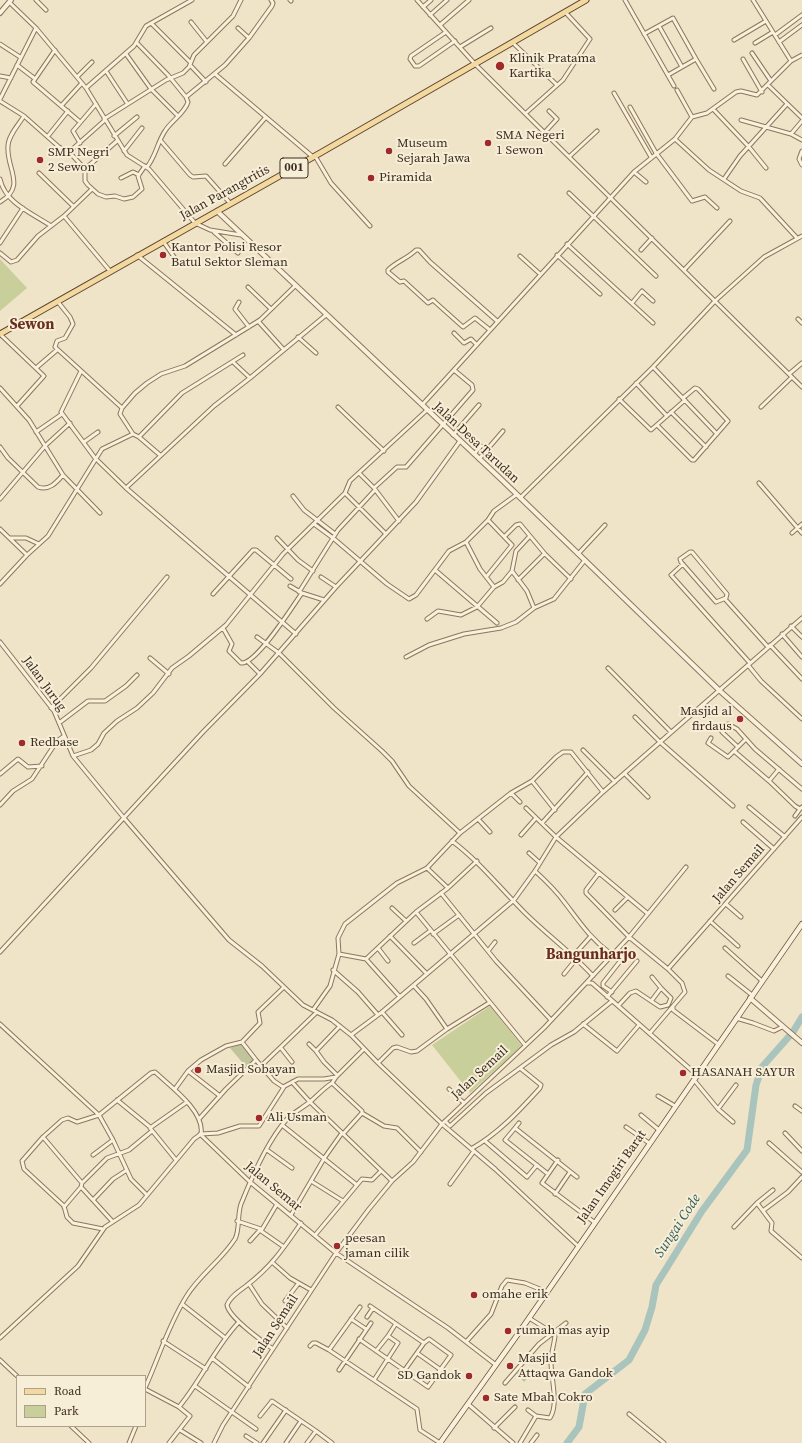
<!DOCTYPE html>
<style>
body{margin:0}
#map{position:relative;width:802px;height:1443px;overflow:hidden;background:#f0e4c8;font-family:"Source Serif 4",serif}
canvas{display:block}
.legend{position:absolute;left:16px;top:1375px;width:130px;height:52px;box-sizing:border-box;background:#f7eed8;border:1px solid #ada18e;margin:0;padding:5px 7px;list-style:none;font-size:12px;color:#3d2e20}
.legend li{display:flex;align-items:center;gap:8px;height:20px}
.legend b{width:20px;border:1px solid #ada18e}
</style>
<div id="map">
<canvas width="802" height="1443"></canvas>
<ul class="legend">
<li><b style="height:5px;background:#f3d9a0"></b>Road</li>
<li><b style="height:11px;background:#c9cf9b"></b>Park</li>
</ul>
</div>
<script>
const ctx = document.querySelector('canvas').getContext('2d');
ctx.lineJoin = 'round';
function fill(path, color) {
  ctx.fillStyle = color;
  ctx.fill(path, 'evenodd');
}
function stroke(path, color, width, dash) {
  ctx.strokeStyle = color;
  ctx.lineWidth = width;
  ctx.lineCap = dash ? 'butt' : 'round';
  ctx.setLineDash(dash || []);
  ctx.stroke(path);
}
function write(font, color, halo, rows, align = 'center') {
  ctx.font = font + ' "Source Serif 4",serif';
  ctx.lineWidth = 4;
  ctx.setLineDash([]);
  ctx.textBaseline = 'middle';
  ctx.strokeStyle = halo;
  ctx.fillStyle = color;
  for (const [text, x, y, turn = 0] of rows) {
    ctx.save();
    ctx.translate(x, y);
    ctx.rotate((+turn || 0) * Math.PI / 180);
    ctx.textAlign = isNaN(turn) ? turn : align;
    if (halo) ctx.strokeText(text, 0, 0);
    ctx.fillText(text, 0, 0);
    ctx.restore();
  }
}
fill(new Path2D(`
 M0 259 27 288 0 311Z
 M490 1006 522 1046 470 1093 432 1045Z`), '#c9cf9b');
fill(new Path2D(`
 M242 1044 255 1060 248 1069 230 1048Z
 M523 1367 531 1374 524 1382 517 1374Z`), '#bfc49a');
stroke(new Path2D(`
 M567 1443 579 1427 585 1394 629 1360 645 1330 652 1307 656 1285 702 1211 747 1150 756 1085 762 1067 793 1032 802 1017`), '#a9c4bc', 7);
const minor = new Path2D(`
 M36 0 46 10
 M290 0 291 1
 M417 0 475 64 802 387
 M625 0 674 86
 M753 0 791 61
 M9 2 36 28 86 88 127 155 149 169 195 223 210 230 241 235
 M423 7 431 0
 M430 15 447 0
 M191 22 207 42
 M151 23 190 62
 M440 25 469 0
 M659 26 682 67
 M238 28 249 38
 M446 32 411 56 410 59 415 66H419L455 41
 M644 34 673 18 696 59 668 75
 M775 35 802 15
 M734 40 766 21
 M779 42 802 25
 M137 43 168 75 186 97 188 102C185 113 171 121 165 131 157 143 156 156 147 167
 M513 43 557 85
 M755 43 773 32
 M0 44 20 57
 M460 47 491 28
 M55 50 33 82 80 122
 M752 53 771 81
 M126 54 151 89 178 116
 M696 59 714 89
 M743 59 762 92
 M17 65 34 78
 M190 65 206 82
 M106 71 127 103
 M215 74 313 157
 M0 76 11 78
 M77 77 92 62
 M768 85 802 118
 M86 88 134 46 146 26 192 0
 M677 90 692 117
 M614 93 651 157
 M186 97 225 65 249 38 272 6 273 3 271 0
 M0 99 36 28
 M0 101 24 116 59 147 70 153 85 169V181L88 185 98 194 106 197 115 196 124 199 133 197 142 189 138 176 145 166
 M61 106 82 83
 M630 107 656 153 692 201 705 197 717 208
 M713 109 749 147 766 168
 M526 113 563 80 590 39 566 13
 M104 119 166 80 183 73 189 67 194 55 233 16 241 0
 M741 120 791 134 802 140
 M545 132 557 119 549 111
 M791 134 802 121
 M48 136 68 111
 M114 136 137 117
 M675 139 709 170 741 191 760 198 797 238
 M161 141 190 175 193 177 206 176 230 203
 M80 143 73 131 96 104
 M124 151 142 128
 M802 151 799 159 802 165
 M69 152 105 120
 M315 156 331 183 370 226
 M570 156 597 131
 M225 164 266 117
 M85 169 117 141
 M634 172 646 182
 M39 173 73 206
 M121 178 133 172 139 175
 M0 179C5 203 32 213 51 226
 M724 179 740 156 787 104
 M569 193 656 276
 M0 202C27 186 6 169 8 146 8 136 19 124 24 116
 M64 216 110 271
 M214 232 238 253
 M163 241 177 261
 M0 243 23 208
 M567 244 653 323
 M641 250 652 238
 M0 253 11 262 17 260 38 236 64 216 91 190
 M137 255 236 335
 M557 255 600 294
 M520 256 540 274
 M684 270 730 221
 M248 287 271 309
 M58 302 70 317 73 324 65 338 57 341 55 347 122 408
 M239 302 235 309 249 327
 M632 303 642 291 653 301
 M798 319 802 323
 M258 321 284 350
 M490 330 475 318 463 327 435 302 433 300 428 303 404 281 400 282 388 272V270C397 261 407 259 416 250H419L430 262 497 321
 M454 333 464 343 471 339 476 344
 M0 334 44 376 17 406
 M298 337 316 353
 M243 355 182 393 139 437 133 434 120 414 122 408 135 393 147 383 161 374 185 366 260 320 295 286
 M233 362 250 378
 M653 367 717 434
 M36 368 57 350
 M81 371 61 412 95 458 126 488 296 634
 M789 374 802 363
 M636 383 667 416
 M0 388 29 420 63 475 100 513
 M619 399 651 430 685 400
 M422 405 634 172 675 139 692 117 707 113 736 92 741 91 757 95 791 61 802 55
 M338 407 384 451
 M761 407 792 377
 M671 412 706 447
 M657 425 692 460H694L728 421 698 389 695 388 683 398
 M36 432 62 414
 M453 435 479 405
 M139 437 160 455
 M84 442 98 432
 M0 447 8 458 38 487C49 491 56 483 63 475
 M474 454 481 446
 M479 459 503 431
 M359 473 374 488 399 521
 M759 483 802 533
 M126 488 214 406 250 378 326 315
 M374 488 397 467H406L473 390 472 385 454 370
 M345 493 386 534
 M293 496 304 510 335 534
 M520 498 653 367 715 301 764 257 802 236
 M0 499 45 446 70 423
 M314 524 333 538 387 584 409 599 416 595 449 551 466 542 488 520 494 511 516 495
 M0 529 27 555
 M792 533 802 524
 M505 536 516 525 520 524 545 554 571 579
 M10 538H26L39 544
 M277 538 298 560 313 571
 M466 542 480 569 494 587
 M690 552H692L727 594 726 598 716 602 681 562 680 559Z
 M578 554 605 525
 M683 564 671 575 750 663
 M435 570 497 623
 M512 571 527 591 534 608
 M487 576 512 545 488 520
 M321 577 336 587
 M518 580 544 554
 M0 584 27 555 48 536 102 449 133 434
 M290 586 302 593 324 600
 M299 592 338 530 375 490
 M213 594 253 550H256L291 579
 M725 599 768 647
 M427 619 438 611 461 615 477 607 494 587 503 582 512 571 516 551 529 537
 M791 626 802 637
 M223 628 232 644 229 651 241 663C256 665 292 607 302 593
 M782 634 802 657
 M257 637 279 653 334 708 382 751 392 761 409 786 460 833
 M0 642 54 711 73 756 124 818 229 940 262 966 303 1005 332 1020 351 1035 378 1063 442 1124 495 1169 578 1246
 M770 645 802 679
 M406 657 429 645 464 634 501 628 516 622 534 608 554 599 585 560
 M150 658 169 674
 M248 662 260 674
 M748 665 761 681 802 719
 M608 668 671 732
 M51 708 91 668 167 577
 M635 717 660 742 733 806
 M59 723 88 701H105L126 686 137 675
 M711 738 708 743 728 757 746 739
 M738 747 722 732 728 724 737 729 755 749 802 789
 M583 750 615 782
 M734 751 769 781 779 769
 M73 756 91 750 98 744 104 733 117 721 137 708 153 693 172 668 189 656 226 625 283 554 345 493 350 481 427 410
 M0 774 18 759 28 767 42 766
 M625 774 648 797
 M532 781 555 810
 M769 781 795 806 800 809 802 807
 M511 793 520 802
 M0 805 13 791 32 779 57 741 64 736
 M749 807 785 837
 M526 808 556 837 647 913
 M795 816 800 809
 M478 819 490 832
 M743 822 774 849
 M542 823 588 772
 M521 835 536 818
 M452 841C480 862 500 888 524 912 546 934 572 953 593 976
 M529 853 540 863
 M427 868 448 888
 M535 871C546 881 557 892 565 903 581 924 590 938 611 954
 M599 873 586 890V893L629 937 686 867
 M441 893 496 961 551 1020
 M726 904 741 917
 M392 908 406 921
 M615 910 628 897
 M416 912 525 1045
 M710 921 738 946
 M433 934 459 915
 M390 936 427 974
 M414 943 430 931
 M378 948 388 961
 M725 948 762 981
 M488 951 495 942
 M0 952 203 732 260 674 336 587 416 502 460 441
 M339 954 366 959 416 912 448 888 477 861
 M574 955 591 936
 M366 959 400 997
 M333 970 358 992 378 1015
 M564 974 577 958
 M728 976 752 995
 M652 977 661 988
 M587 983H592L697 1075
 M414 986 426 999 447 1029
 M612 992 603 986V983L625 955
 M607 997 637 961
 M618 1006 630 993 636 991 660 1007 668 1005 671 998 661 988 652 1000
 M673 1006V1010L718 1044
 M313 1010 330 986 339 954 338 938 345 924 397 883 427 868 460 833 511 793 532 781 556 757 563 752H571L603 792
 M382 1012 402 1035
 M736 1018 753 1023 774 1031 782 1027
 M0 1024 99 1115 113 1140 131 1179 147 1195
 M583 1024 617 1051 639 1025
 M650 1033 685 992 682 983 668 969
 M351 1035 382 1012 514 900 535 871 556 837 603 792 802 618
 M242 1042 256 1060
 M309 1044 316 1051
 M281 1048 292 1062
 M378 1063 393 1048 397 1047 411 1052 417 1051 447 1029 489 1003
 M261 1066 317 1012
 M188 1071 220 1096
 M337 1075 324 1062 316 1051 340 1026
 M694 1080 718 1109 733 1122
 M292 1082 310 1102 392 1181
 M332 1083 362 1111V1113L343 1134
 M175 1089 188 1071 201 1060 226 1046 242 1042 260 1023 258 1012 283 988
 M449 1089 464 1103
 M658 1096 675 1106
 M117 1100 150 1127
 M795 1106 802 1111
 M718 1109 736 1085
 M362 1113 384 1126 397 1128 421 1152
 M641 1115 659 1130
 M199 1119 226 1089 256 1060 274 1081 283 1087 298 1079H324L336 1077
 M445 1121 450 1126 486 1093 520 1068
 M519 1123 515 1128 577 1177
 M282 1125 357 1185
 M626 1127 649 1143
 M515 1128 505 1140 548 1174
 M785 1133 802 1151
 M200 1134 250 1182 336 1253 448 1328 496 1365
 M201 1134 218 1133 240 1126H259L284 1087
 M43 1137 82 1183
 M485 1141 527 1177 537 1165
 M769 1143 802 1172
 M471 1149C499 1133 519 1111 540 1088L541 1085 520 1068 551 1045 574 1032 612 1001
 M267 1150 292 1168
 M93 1155 113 1140
 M176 1160 150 1128 187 1102
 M558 1160 542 1183 594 1222
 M311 1181 343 1201
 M450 1184 474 1151
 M81 1187 113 1222
 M555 1194 570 1172
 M94 1199 113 1179 127 1170
 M757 1203 773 1190
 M277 1204 261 1231 284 1247
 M64 1207 81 1187 82 1183 107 1158 129 1150 152 1131
 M764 1210 788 1192 802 1177
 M291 1215 325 1157 342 1133
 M237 1221 261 1229
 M734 1227 757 1203 772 1223 771 1231 802 1258
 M316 1234 362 1179 372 1180 381 1171
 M250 1241 260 1230
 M273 1263 290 1278 311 1290
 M249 1284 262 1304 287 1328
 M285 1301 298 1284
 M182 1304 224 1337
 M367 1317 373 1308
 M351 1319 366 1329
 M388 1336 395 1325
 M0 1338 78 1266 105 1227 139 1205 194 1139 201 1134C205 1111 170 1086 155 1072L151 1073 99 1115 77 1122 68 1118 62 1120 43 1137 22 1161 24 1169 64 1206 67 1217 73 1223 103 1229
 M359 1339 428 1387 451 1355 429 1339 424 1343 370 1306
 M163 1341 206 1369
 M466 1342 491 1314 502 1286 507 1280 525 1283 547 1292
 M310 1346 313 1343H316L329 1350 417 1409 420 1430 440 1443
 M273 1349C262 1341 229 1318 227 1305 230 1297 239 1291 246 1286 272 1266 283 1249 301 1223
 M329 1350 360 1307
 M417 1353 441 1370
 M212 1358 249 1387
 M0 1360 17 1376
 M339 1370 371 1323
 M404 1371 424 1343
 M374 1380 398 1343 388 1336 376 1351
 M505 1383 539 1344 566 1323
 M195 1386 256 1429
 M145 1388C159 1357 168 1326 186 1297 199 1275 221 1261 235 1239 240 1230 237 1216 241 1204 251 1179 269 1139 287 1119 294 1112 304 1107 311 1101 318 1095 324 1088 332 1083L336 1077 364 1049
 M145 1389 179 1407
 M468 1404 513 1443
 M528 1410 536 1416 550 1418C559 1404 551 1379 551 1362 551 1353 554 1345 555 1336L553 1333 529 1318
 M629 1414 664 1443
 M260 1416 272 1401 316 1431
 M71 1426 89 1443
 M494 1428 515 1407
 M180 1430 201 1443
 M246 1436 257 1443
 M129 1443 136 1426
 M169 1443 190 1416 179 1407C202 1379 215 1347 239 1322
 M214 1443 223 1425 336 1253 369 1209 392 1181 413 1162 442 1124 544 1028 629 937 668 969 802 817
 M263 1443 286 1410
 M286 1443 301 1421
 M307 1443 316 1431 332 1443
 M520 1443 536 1416
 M531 1443 537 1435`);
const tertiary = new Path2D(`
 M0 13 11 0
 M217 211 503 481 720 691 802 764
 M750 998 802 1043`);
const secondary = new Path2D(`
 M440 1443 518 1334 802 924`);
const primary = new Path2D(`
 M0 334 322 152 586 0`);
stroke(minor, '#8d765c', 5);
stroke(tertiary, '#8d765c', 6);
stroke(secondary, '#6f573f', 6);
stroke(primary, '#5b4430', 7);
stroke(minor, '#faf1dc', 3);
stroke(tertiary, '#faf1dc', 4);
stroke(secondary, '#faf1dc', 4.5);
stroke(primary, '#f3d9a0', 5);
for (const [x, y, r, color] of [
 [500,66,5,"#9e2a2b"],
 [488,143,4,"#9e2a2b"],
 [389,151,4,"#9e2a2b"],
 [40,160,4,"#9e2a2b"],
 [371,178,4,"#9e2a2b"],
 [163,255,4,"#9e2a2b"],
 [740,719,4,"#9e2a2b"],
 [22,743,4,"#9e2a2b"],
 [198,1070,4,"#9e2a2b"],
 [683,1073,4,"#9e2a2b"],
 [259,1118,4,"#9e2a2b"],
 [337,1246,4,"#9e2a2b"],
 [474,1295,4,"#9e2a2b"],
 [508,1331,4,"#9e2a2b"],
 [510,1366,4,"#9e2a2b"],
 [469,1376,4,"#9e2a2b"],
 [486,1398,4,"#9e2a2b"]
]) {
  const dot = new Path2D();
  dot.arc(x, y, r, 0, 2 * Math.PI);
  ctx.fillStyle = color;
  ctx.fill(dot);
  stroke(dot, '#f7eed8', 1.5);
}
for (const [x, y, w] of [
 [294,168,28]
]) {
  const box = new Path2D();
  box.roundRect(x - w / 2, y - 10, w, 20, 3);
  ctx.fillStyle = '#f7eed8';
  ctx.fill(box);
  stroke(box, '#3d2e20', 1);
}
write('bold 12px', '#3d2e20', null, [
 ["001",294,168]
]);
write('13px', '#3d2e20', '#f7eed8', [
 ["Klinik Pratama",509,59],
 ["Kartika",509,74],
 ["SMA Negeri",496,136],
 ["1 Sewon",496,151],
 ["Museum",397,144],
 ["Sejarah Jawa",397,159],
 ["SMP Negri",48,153],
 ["2 Sewon",48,168],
 ["Piramida",379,178],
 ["Kantor Polisi Resor",171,248],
 ["Batul Sektor Sleman",171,263],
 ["Masjid al",732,712,"right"],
 ["firdaus",732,727,"right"],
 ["Redbase",30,743],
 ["Masjid Sobayan",206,1070],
 ["HASANAH SAYUR",691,1073],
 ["Ali Usman",267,1118],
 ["peesan",345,1239],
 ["jaman cilik",345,1254],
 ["omahe erik",482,1295],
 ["rumah mas ayip",516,1331],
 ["Masjid",518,1359],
 ["Attaqwa Gandok",518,1374],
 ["SD Gandok",461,1376,"right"],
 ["Sate Mbah Cokro",494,1398]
], 'left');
write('13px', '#3d2e20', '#f7eed8', [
 ["Jalan Parangtritis",225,193,-29],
 ["Jalan Desa Tarudan",476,443,43],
 ["Jalan Jurug",44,684,54],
 ["Jalan Semail",739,874,-49],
 ["Jalan Semail",480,1073,-43],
 ["Jalan Imogiri Barat",612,1177,-55],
 ["Jalan Semar",273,1187,40],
 ["Jalan Semail",276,1326,-57]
]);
write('italic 14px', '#2f5d5a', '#f7eed8', [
 ["Sungai Code",678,1226,-57]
]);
write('bold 15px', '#6b2e1e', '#f7eed8', [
 ["Sewon",32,325],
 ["Bangunharjo",591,955]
]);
</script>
